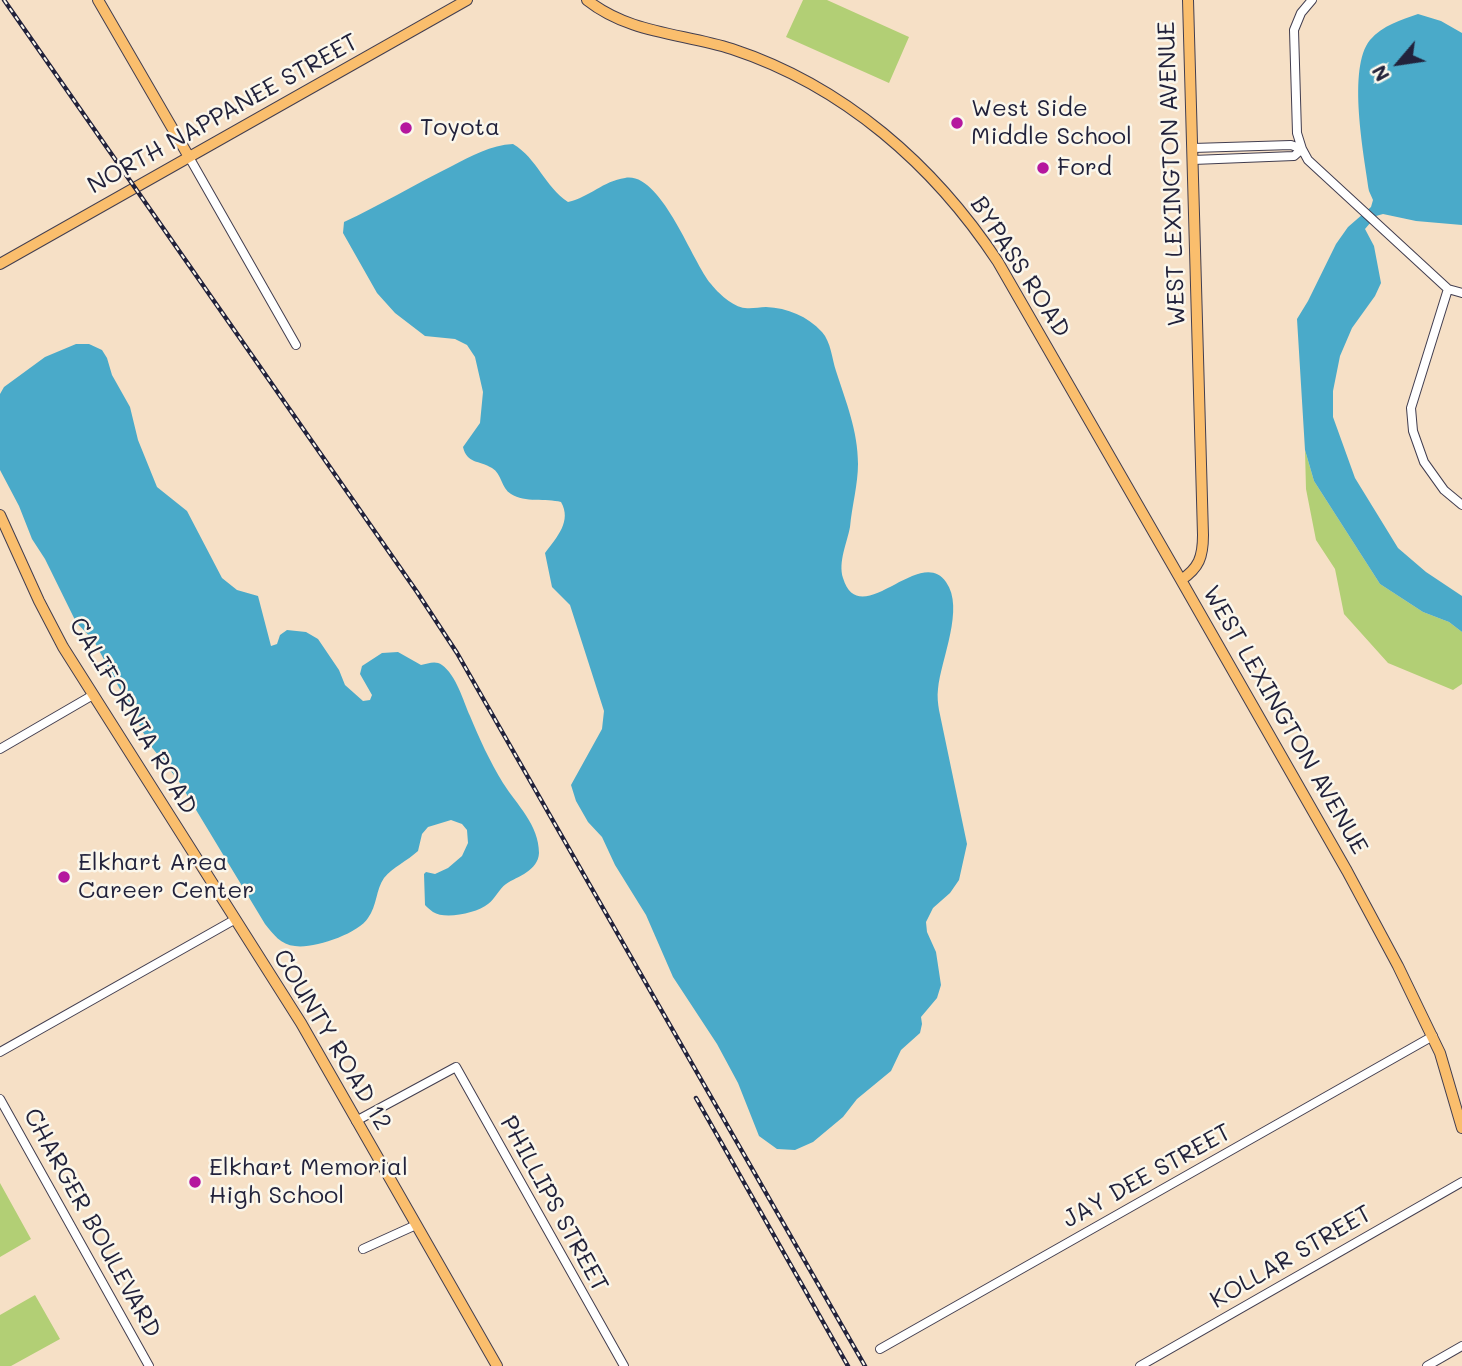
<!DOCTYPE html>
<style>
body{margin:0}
#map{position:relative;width:1462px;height:1366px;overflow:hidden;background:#f6e0c6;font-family:Mali,sans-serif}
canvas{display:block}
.north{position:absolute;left:1364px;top:28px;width:70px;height:70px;-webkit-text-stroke:5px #fbf7ec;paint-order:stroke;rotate:241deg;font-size:19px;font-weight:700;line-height:28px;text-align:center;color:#22223b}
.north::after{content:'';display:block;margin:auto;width:24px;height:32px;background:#22223b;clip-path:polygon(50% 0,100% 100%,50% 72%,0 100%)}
</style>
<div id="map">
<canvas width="1462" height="1366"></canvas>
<div class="north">N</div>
</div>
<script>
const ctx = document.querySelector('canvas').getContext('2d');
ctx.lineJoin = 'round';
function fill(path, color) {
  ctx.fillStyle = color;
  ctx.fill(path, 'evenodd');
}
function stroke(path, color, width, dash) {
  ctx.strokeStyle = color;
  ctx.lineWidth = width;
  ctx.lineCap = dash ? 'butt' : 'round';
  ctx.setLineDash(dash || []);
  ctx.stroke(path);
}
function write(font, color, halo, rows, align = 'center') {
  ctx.font = font + ' Mali,sans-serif';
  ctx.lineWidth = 5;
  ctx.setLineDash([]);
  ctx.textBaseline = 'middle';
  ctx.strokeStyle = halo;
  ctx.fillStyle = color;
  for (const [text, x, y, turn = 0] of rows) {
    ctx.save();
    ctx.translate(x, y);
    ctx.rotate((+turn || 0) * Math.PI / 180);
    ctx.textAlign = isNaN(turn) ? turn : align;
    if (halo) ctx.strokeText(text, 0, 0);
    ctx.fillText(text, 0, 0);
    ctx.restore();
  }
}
fill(new Path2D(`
 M803 0H827L909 37 889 83 786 37Z
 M1305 450 1314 481 1380 584 1423 612 1449 622 1462 632V684L1453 690 1388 663 1344 614 1335 569 1316 540 1306 489Z
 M0 1183 31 1239 0 1257Z
 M35 1295 60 1339 11 1366H0V1315Z`), '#b2cf75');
fill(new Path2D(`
 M1418 14 1441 21 1462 33V225L1416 221 1383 214 1376 216 1365 229 1374 246 1381 283 1375 296 1352 328 1340 356 1333 391V417L1355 478 1398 548 1426 572 1462 596V632L1449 622 1423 612 1380 584 1314 481 1305 450 1297 319 1308 301 1336 244 1348 227 1371 207 1373 200 1369 191C1364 155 1347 68 1370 40 1383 25 1401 20 1418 14Z
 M513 144C537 158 545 187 568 202 590 197 603 181 625 178 661 171 692 262 711 284 718 293 733 307 745 308 752 309 759 307 766 307 788 308 807 316 822 332 831 342 832 359 836 371 846 402 858 431 858 464 858 484 852 506 850 527 847 543 838 562 843 578 860 633 920 544 946 582 965 608 941 659 938 689 937 696 938 704 939 710L967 844 959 880 950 893 933 908 926 922 927 932 936 952 941 985 937 998 921 1017 922 1024 920 1033 901 1050 891 1071 857 1099 843 1117 813 1142 795 1150 777 1149 759 1136 738 1083 717 1044 673 977 646 915 615 865 602 837 588 822 576 801 571 785 602 729 604 711 570 605 552 587 545 553C557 537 572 521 561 502 546 498 525 503 511 494 501 488 502 474 492 468 479 460 467 464 463 447L480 423 483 392 475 357 467 345 455 339 425 336 395 313 377 293 343 233 344 222C381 205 415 184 452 166 471 156 491 145 513 144Z
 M76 344H89L102 350 107 358 112 375 130 407 138 440 157 487 187 511 222 578 237 590 258 596 271 646 277 644 280 635 287 630 306 632 318 639 339 670 345 685 363 701 370 700 372 695 360 674 362 666 382 653 398 652 421 665C428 664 435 660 442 665 456 675 463 700 470 716 479 738 490 762 503 783 517 805 539 825 539 853 538 871 518 876 506 884 499 889 495 899 488 904 477 913 445 920 433 912 430 910 427 907 425 905L424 874 426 872 435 874 448 868 462 856 468 843 467 830 462 824 451 820 428 827 422 834 418 851C407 861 393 867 384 878 376 889 377 906 368 918 358 934 313 949 295 946 281 945 273 934 265 924L178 780 150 745 94 641 76 622 45 559 32 539 19 506 0 470V394L4 387 45 357Z`), '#4aaac9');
const minor = new Path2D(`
 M1312 0 1301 13 1294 30 1297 133 1302 149 1308 160 1448 289 1462 293
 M1193 148 1291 145 1302 149 1294 156 1193 160
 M189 157 296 345
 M1448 289 1411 408 1413 431 1424 462 1444 490 1462 505
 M0 749 93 695
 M0 1052 234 920
 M0 1099 149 1366
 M356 1121 456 1067 624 1366
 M363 1249 416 1225
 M880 1349 1433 1036
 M1140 1366 1462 1182
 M1427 1366 1462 1346`);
const major = new Path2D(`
 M98 0 189 157
 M587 0C630 34 682 33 732 49 844 86 934 165 998 262L1181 580
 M1188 0 1203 535C1203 557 1199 568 1181 580L1347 871 1398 966 1440 1053 1462 1128
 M0 264 467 0
 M0 515 39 601 63 647 301 1023 497 1366`);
stroke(minor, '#423e50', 10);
stroke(major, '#423e50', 12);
stroke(minor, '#fff', 8);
stroke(major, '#fabe6d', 10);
const rail = new Path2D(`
 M4 0 417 592 457 653 865 1366
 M696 1098 848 1366`);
stroke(rail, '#22223b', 4.5);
stroke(rail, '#fbf7ec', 2, [5]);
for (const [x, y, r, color] of [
 [957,123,7,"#b5179e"],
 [406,128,7,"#b5179e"],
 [1043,168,7,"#b5179e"],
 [64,877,7,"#b5179e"],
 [195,1182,7,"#b5179e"]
]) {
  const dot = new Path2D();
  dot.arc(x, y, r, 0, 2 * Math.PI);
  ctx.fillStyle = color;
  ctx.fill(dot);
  stroke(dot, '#fbf7ec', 2.5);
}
write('24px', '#22223b', '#fbf7ec', [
 ["West Side",971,109],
 ["Middle School",971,137],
 ["Toyota",420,128],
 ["Ford",1057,168],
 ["Elkhart Area",78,863],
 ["Career Center",78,891],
 ["Elkhart Memorial",209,1168],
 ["High School",209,1196]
], 'left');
write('24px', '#22223b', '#fbf7ec', [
 ["NORTH NAPPANEE STREET",223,114,-29],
 ["WEST LEXINGTON AVENUE",1172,174,-92],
 ["BYPASS ROAD",1020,267,57],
 ["CALIFORNIA ROAD",133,716,59],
 ["WEST LEXINGTON AVENUE",1285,720,60],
 ["COUNTY ROAD 12",332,1040,59],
 ["JAY DEE STREET",1147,1176,-29],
 ["PHILLIPS STREET",554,1204,61],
 ["CHARGER BOULEVARD",92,1223,61],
 ["KOLLAR STREET",1291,1257,-30]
]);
</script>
